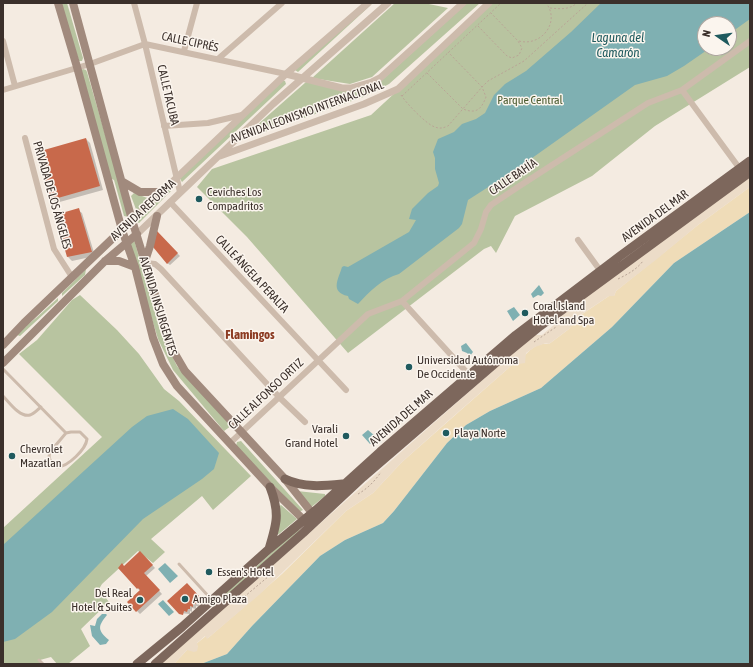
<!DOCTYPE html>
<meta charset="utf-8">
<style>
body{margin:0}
#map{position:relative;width:753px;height:667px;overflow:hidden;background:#f4ebe1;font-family:"Asap Condensed",sans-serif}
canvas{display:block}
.frame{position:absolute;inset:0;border:4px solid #3b302b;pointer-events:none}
.north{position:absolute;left:697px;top:16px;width:40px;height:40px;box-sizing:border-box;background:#fbf5ee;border:1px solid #aea6a0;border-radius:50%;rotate:283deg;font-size:11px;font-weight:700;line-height:16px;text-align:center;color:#3b302b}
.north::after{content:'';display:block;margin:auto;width:14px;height:18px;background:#1f5a5e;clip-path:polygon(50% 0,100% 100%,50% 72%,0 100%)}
</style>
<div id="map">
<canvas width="753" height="667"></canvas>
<div class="frame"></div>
<div class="north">N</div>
</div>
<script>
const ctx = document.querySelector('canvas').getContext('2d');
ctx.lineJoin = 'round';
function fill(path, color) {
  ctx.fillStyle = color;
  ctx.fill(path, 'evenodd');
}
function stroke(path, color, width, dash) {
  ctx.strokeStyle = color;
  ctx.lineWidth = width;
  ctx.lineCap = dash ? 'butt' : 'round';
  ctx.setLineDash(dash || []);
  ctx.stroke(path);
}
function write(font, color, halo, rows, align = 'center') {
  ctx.font = font + ' "Asap Condensed",sans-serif';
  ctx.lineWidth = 3;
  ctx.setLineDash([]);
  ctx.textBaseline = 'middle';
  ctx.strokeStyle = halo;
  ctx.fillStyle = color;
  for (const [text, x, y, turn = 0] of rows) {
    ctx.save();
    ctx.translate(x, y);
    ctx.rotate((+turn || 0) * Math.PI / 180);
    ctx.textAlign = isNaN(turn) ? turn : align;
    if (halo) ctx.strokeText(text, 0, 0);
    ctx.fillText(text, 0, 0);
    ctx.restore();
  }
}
fill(new Path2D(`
 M61 3H67L83 58 82 61H79Z
 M364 3H373L298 72 295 70Z
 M395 3H424L448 8 372 77 350 84 312 78Z
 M466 3H480L389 84 366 96 239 141 306 82 347 91 381 81Z
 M492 3H750V67L655 126 592 176 515 216 496 253 491 246 484 249 348 353 247 237 197 187 212 169 371 115ZM705 24H729V48H705Z
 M83 69 86 70 87 72 129 217 124 216 114 180 110 178 81 70Z
 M282 80 285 81 286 84 182 182 179 177Z
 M170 187 172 188 171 191 139 223 137 222 138 220Z
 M134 193 150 199 137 212 131 196Z
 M133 236 161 334 177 366 231 426 224 431 173 370 158 339 128 240Z
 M108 247 107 249 86 269 85 275 62 296V293Z
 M80 295 117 330 139 354 164 389 179 401 251 476 213 510 202 496 151 539 165 552 153 563 138 551 102 584 99 589 109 602 81 629 90 646 68 664H57L51 657 40 660 42 664H3V528L102 437 19 354 37 340 72 300Z
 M58 298V301L20 336 17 335V333L36 318Z
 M241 441 303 510 299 512 236 446 237 442Z
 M297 491 325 494V496L309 509Z
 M281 505 297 519 279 534 276 535 278 507Z
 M298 528 300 530 222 600H220L219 598 257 566Z`), '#b8c4a0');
fill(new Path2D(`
 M750 187V212L674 263 612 327 541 388 490 411 466 425 447 443 394 511 383 523 345 540 320 556 252 626 227 654 201 664H174L187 650 198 647 196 644 206 636 208 638 282 574 346 511 373 493 402 462 512 365C525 360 531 341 549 344L569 329 578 317 609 296H614L616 291 698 225Z`), '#efdcb8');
fill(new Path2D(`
 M750 177V187L698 225 657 259 616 291 614 296H609L582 314 569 329 549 344 546 343 535 347 526 353 525 363 512 365 448 421 402 462 373 493 346 511 259 595 207 639 205 636 197 643 198 647 197 651 194 652 187 650 174 664H159L246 589 513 353 535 335H542L554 325 556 320 589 295Z`), '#ecdcc8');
fill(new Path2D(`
 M601 3H750V19L729 34V24H705V48H710L684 66 667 76 635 85 518 168 468 200 462 224 459 228 399 274C383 278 369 292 358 304L349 299 348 296C329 292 339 278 342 267L344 266 348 267 409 232 416 220 409 219 412 209 428 193 438 186 439 183 435 169V158L433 152 438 139 454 132 462 124 476 119 485 113 494 95 505 84 526 71 571 32Z
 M750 212V664H201L227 654 252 626 320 556 345 540 383 523 394 511 447 443 466 425 490 411 541 388 612 327 674 263Z
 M539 285 544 293 541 296 538 295 533 298 531 294Z
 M514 307 520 315 513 321 507 311Z
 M466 343 473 352 470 356 467 353 462 351 461 346Z
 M173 409 188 419 219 453 214 469 202 479 143 519 52 612 15 639 3 642V545L132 427 147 416Z
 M368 430 382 442 370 444 362 435Z
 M165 563 178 576 170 583 158 569Z
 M163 600 174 612 169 616 158 604Z
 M102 614H106L107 615C98 626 97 630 109 640L106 644 100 645 92 636 90 625 95 626 97 619Z`), '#7fb0b2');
fill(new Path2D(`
 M86 139 90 143 103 190 56 203 52 199Z
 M78 210 82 213 95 256 72 261 68 257Z
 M157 233 180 256 170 265 167 263Z
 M140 552 155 568 146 576 162 594 140 614 128 602 140 591 119 568 124 567Z
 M190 587 202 601V604L199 603V607L196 606V609L192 608V612L190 611V614L179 613Z`), '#0003');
fill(new Path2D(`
 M86 138 100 186 51 200 37 152Z
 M79 208 92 252 67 257 55 215Z
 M157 231 178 253 167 264 153 247Z
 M140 551 153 565 144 573 160 590 136 612 127 602 140 590 138 588 137 589 118 568 122 563 124 566Z
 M187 583 200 597V602L196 601V604H193V607L190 606V609H188L187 612 184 611 183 615 179 614 167 601Z`), '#c8694b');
stroke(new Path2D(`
 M550 8C560 9 569 10 577 3
 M478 26 507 56 512 58 519 55 522 48 518 41 491 13
 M519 41C541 47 561 22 546 3
 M427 73 463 109C476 114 481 110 486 97L482 87 448 52
 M401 95C406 103 427 125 435 127 440 129 443 128 448 126L482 87 488 81 524 61 588 3
 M402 96 501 3
 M618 279C628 274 636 270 643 261
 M534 342 556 327 559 322
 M358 494C367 489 375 481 381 472
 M238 602 269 576 272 571`), '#b9a596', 1, [2, 2]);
stroke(new Path2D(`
 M3 369 66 433 50 452C47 459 52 463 57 467 68 467 86 449 87 439L80 432H71L66 433
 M3 396C9 402 20 418 30 415 34 414 37 410 41 407
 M179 564 211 599
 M39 660 43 664`), '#cdbbac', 3);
stroke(new Path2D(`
 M134 3 145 44 180 192
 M3 41 15 86
 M184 51 197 3
 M218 59 282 3
 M3 90 90 64 145 44 286 74
 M682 90 740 169
 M164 126 208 123 242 115
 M25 138 54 249 72 277
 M170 202 346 390
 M578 240 602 273
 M146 263 155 264 161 269 279 397 305 422
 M402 301 471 377
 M230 443 368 314 402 301 474 243 481 229 486 212 491 205 518 187 648 103 682 90 750 41`), '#cdbbac', 6);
stroke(new Path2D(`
 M286 74 342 88H351L372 82 380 78 463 3
 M220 156 364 104 398 89 489 3
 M132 220 286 74 368 3
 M137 234 273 104 388 3`), '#cdbbac', 7);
stroke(new Path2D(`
 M58 3 77 67 122 230 135 267 153 338 163 364 177 386 270 487 308 524
 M73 3 132 220 171 347 185 371 285 479 316 518
 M123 182 140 192H161
 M105 261H119L135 267
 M145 261 150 246 157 216
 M3 345 24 323 132 220
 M3 363 105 261 137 234`), '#a18a7d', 8);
stroke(new Path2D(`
 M285 479C304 488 323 486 343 484
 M269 549C277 523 280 513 270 487
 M137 664 182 627 269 549 316 510 380 452 516 335 620 256 750 161
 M155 664 303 533 363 477 507 353 540 326 750 172`), '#7d675c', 9);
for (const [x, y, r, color] of [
 [199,199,4,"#1f5a5e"],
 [525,313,4,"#1f5a5e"],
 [409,367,4,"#1f5a5e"],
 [446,433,4,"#1f5a5e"],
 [346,436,4,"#1f5a5e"],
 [12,456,4,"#1f5a5e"],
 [209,572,4,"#1f5a5e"],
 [185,599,4,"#1f5a5e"],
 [140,600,4,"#1f5a5e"]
]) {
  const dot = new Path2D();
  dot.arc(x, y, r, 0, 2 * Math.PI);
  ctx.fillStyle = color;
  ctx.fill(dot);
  stroke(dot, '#fbf5ee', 1.5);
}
write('12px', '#3b302b', '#fbf5ee', [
 ["CALLE CIPRÉS",190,42,12],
 ["CALLE TACUBA",168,95,77],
 ["AVENIDA LEONISMO INTERNACIONAL",307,112,-20],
 ["CALLE BAHÍA",513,177,-34],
 ["PRIVADA DE LOS ÁNGELES",52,195,74],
 ["AVENIDA REFORMA",143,210,-43],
 ["AVENIDA DEL MAR",655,216,-36],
 ["CALLE ÁNGELA PERALTA",252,274,47],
 ["AVENIDA INSURGENTES",158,306,73],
 ["CALLE ALFONSO ORTIZ",266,394,-43],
 ["AVENIDA DEL MAR",401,418,-41]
]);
write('12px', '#4a5a2e', '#fbf5ee', [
 ["Parque Central",530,100]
]);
write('12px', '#3b302b', '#fbf5ee', [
 ["Ceviches Los",207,192],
 ["Compadritos",207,206],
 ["Coral Island",533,306],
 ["Hotel and Spa",533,320],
 ["Universidad Autónoma",417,360],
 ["De Occidente",417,374],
 ["Varali",338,429,"right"],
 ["Grand Hotel",338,443,"right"],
 ["Playa Norte",454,433],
 ["Chevrolet",20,449],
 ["Mazatlan",20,463],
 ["Essen's Hotel",217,572],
 ["Del Real",132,593,"right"],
 ["Hotel & Suites",132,607,"right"],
 ["Amigo Plaza",193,599]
], 'left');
write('italic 13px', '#1f5a5e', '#fbf5ee', [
 ["Laguna del",618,38],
 ["Camarón",618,53]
]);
write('bold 13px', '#8c3b22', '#fbf5ee', [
 ["Flamingos",250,335]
]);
</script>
